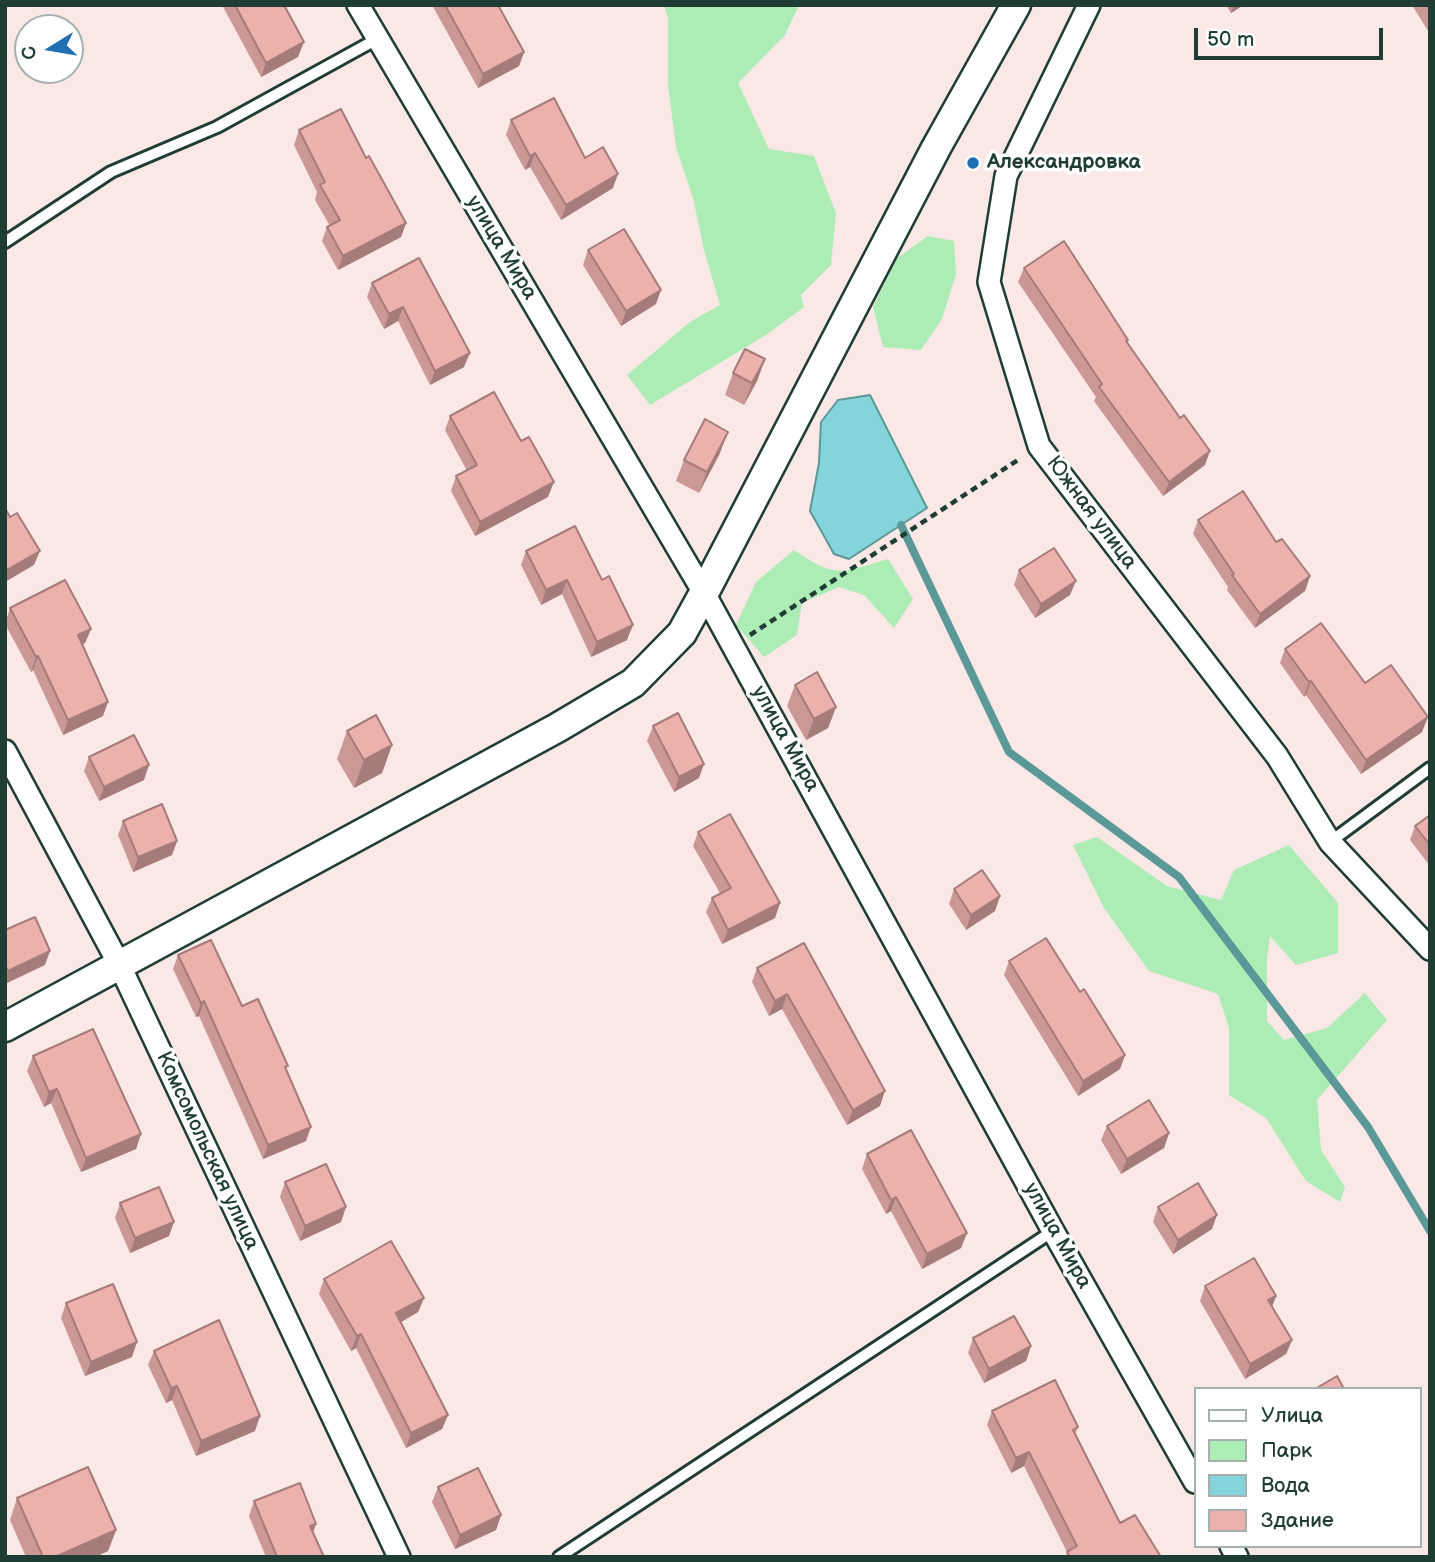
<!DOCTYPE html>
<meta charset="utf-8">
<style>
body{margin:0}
#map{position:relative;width:1435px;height:1562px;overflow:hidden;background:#f9e8e6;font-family:"Balsamiq Sans",sans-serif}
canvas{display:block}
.frame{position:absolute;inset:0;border:7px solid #1f3d34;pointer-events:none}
.legend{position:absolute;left:1194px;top:1387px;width:228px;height:161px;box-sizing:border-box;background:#fff;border:2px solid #a5b1ae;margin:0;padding:9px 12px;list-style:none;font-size:21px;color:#1f3d34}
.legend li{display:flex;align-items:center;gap:14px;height:35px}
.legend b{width:35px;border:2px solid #a5b1ae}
.north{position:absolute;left:14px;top:14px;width:70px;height:70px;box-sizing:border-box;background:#fff;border:2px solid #a5b1ae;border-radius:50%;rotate:259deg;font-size:19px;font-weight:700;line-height:28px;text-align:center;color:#1f3d34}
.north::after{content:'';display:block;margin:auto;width:24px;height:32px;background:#1f6fb2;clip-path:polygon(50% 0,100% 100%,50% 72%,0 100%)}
.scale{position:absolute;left:1194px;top:28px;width:189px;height:32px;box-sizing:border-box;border:4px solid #1f3d34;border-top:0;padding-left:9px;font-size:21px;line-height:24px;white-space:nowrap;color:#1f3d34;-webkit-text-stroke:5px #fff;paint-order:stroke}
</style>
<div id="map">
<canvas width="1435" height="1562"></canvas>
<div class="frame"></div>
<ul class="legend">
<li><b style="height:9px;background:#fff"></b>Улица</li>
<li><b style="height:19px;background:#adedb5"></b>Парк</li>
<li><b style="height:19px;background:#83d4db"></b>Вода</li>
<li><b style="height:19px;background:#ecb1ad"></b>Здание</li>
</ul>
<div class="north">С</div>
<div class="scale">50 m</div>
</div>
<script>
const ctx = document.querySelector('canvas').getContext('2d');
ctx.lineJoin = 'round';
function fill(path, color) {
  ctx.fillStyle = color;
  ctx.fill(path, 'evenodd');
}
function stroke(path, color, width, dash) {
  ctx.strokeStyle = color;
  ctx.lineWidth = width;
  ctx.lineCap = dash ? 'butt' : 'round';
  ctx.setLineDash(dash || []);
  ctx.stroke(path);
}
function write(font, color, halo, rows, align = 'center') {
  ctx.font = font + ' "Balsamiq Sans",sans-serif';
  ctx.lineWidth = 7;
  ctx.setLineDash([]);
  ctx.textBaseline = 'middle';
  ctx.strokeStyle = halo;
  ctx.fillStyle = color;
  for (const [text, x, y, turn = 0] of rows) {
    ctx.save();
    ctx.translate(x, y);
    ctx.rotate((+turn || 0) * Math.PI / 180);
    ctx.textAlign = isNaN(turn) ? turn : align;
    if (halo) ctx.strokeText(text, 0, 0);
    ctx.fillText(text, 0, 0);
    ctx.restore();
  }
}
fill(new Path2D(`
 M664 5H799L785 35 738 83 769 149 814 156 836 213 831 265 801 295 804 307 766 335 650 405 627 375 690 322 720 305 704 250 693 198 676 147 668 85V18Z
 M928 236 954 241 956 274 942 319 921 350 883 347 873 307 896 259Z
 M794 550C837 579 840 573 888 559L913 599 894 628 864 595 839 587 802 603 797 635 764 657 736 625 756 582Z
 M1097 837 1167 886 1221 900 1234 870 1289 845 1338 903V953L1296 965 1270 936 1267 959V1021L1284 1040 1327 1028 1365 993 1387 1020 1317 1100 1321 1150 1345 1187 1340 1202 1306 1181 1266 1118 1229 1095V1028L1218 994 1149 971 1104 908 1073 845Z`), '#adedb5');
const water = new Path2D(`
 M870 395 927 508 849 559 834 554 810 511 819 463 821 422 838 400Z`);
fill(water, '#83d4db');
stroke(water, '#5b9898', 2);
stroke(new Path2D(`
 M901 525 1009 752 1179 877 1368 1127 1430 1231`), '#5b9898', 8);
const service = new Path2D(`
 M5 242 111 172 217 127 377 39
 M1330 842 1430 768
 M559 1557 1053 1231`);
const minor = new Path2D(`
 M358 5 704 593 1053 1231 1195 1482
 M1089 5 1006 176 989 282 1039 446 1277 756 1330 842 1430 949
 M5 751 119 964 399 1557
 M1231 1546 1237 1557`);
const secondary = new Path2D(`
 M5 1027 557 728 633 683 682 633 704 593 936 148 1016 5`);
stroke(service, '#1f3d34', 16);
stroke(minor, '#1f3d34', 26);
stroke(secondary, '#1f3d34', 33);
stroke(new Path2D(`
 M750 635 1021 458`), '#1f3d34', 4.5, [7, 5]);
stroke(service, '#fff', 10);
stroke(minor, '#fff', 21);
stroke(secondary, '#fff', 28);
fill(new Path2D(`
 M222 5H284L298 57 261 77Z
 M432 5H498L524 52 519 66 478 88Z
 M1226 5H1244L1231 13Z
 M1412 5H1430V34Z
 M511 120 585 158 613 188 561 220 530 167 525 170 506 135Z
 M299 130 366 158 406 223 401 237 338 270 322 241 327 227 330 226 315 200 317 192 294 145Z
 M588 250 656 304 621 326 583 265Z
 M419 258 464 367 430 385 398 321 384 329 367 297 372 283Z
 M1024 268 1127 343 1180 418 1205 465 1163 496 1094 401 1096 397 1018 282Z
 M765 359 757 381 744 405 725 395 733 373Z
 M450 416 521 441 548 497 475 536 451 491 456 476 467 471 445 430Z
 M720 453 699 493 676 481 684 460Z
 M1198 520 1276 542 1310 576 1305 591 1255 628 1227 590 1228 587 1193 534Z
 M575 526 627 640 591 657 562 594 541 605 521 565 526 551Z
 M1019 570 1070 595 1035 618 1014 585Z
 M10 608 91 629 85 643 82 645 103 716 63 735 33 670 31 672 5 624Z
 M1285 649 1365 683 1422 732 1361 774 1306 695 1304 697 1280 663Z
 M795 685 836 707 828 728 806 740 787 706Z
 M653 726 699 778 674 792 647 741Z
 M347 731 392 745 382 773 354 788 337 759Z
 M89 757 144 780 99 801 84 771Z
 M1430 815V866L1410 840 1415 826Z
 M123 821 177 841 172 855 133 872 118 835Z
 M698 832 775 918 722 944 706 912 712 898 720 893 693 846Z
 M954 889 1000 896 995 911 966 930 949 904Z
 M804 943 880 1106 847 1125 782 1009 769 1016 752 982 757 968Z
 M178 955 242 1006 287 1070 306 1141 263 1159 199 1016 196 1017 173 969Z
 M1009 961 1080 992 1125 1055 1120 1069 1078 1096 1004 975Z
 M33 1056 141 1134 136 1149 81 1172 51 1103 44 1107 27 1071Z
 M1107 1126 1169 1133 1164 1148 1121 1174 1101 1140Z
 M867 1154 967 1233 961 1248 922 1269 891 1211 886 1214 862 1169Z
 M285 1182 341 1222 300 1241 280 1197Z
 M120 1203 169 1236 130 1253 115 1218Z
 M1158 1207 1212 1229 1173 1254 1153 1222Z
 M324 1279 424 1298 418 1312 401 1322 448 1415 442 1429 406 1448 356 1348 351 1351 319 1294Z
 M1205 1286 1272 1307 1292 1340 1286 1354 1245 1379 1200 1301Z
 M66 1303 132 1357 85 1376 61 1318Z
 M973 1338 1031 1346 1026 1361 984 1383 968 1353Z
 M154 1351 255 1431 196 1456 172 1400 166 1403 148 1365Z
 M992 1411 1078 1427 1075 1435 1120 1523 1161 1557H1066L1067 1552 1024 1466 1011 1473 987 1425Z
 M438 1487 501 1515 496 1530 455 1549 432 1502Z
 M17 1498 116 1530 108 1551 95 1557H26L10 1520Z
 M254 1501 316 1524 313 1532 324 1557H266L249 1516Z`), '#cb9895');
fill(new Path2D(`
 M1234 5H1244L1231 13Z
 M304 42 298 57 261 77 266 63Z
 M524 52 519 66 478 88 483 74Z
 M535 153 530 167 525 170 530 156Z
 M618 174 613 188 561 220 566 205Z
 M406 223 401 237 338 270 343 256Z
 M661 290 656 304 621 326 626 311Z
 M403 307 398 321 384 329 389 314Z
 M470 353 464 367 430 385 435 371Z
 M765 359 757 381 744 405 752 383Z
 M728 432 720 453 699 493 707 472Z
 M1210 451 1205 465 1163 496 1169 482Z
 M554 482 548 497 475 536 480 522Z
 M40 551 34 565 5 582V571Z
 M1310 576 1305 591 1255 628 1260 614Z
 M567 580 562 594 541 605 546 590Z
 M1076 581 1070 595 1035 618 1041 604Z
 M633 625 627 640 591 657 597 642Z
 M91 629 85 643 72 650 78 635Z
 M38 656 33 670 31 672 36 657Z
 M1311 681 1306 695 1304 697 1309 682Z
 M108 702 103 716 63 735 68 720Z
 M836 707 828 728 806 740 814 719Z
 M1428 717 1422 732 1361 774 1366 760Z
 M392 745 382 773 354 788 364 760Z
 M704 764 699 778 674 792 679 777Z
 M149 765 144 780 99 801 104 787Z
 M177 841 172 855 133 872 138 857Z
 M1000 896 995 911 966 930 971 915Z
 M780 903 775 918 722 944 728 930Z
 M50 951 45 965 5 984V978L8 971Z
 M787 994 782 1009 769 1016 775 1001Z
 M204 1001 199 1016 196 1017 201 1003Z
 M1125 1055 1120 1069 1078 1096 1083 1081Z
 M57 1089 51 1103 44 1107 49 1092Z
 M885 1091 880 1106 847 1125 853 1110Z
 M311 1127 306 1141 263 1159 268 1145Z
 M1169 1133 1164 1148 1121 1174 1127 1159Z
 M141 1134 136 1149 81 1172 86 1158Z
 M896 1197 891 1211 886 1214 891 1200Z
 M346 1207 341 1222 300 1241 305 1226Z
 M1217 1215 1212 1229 1173 1254 1178 1240Z
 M174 1222 169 1236 130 1253 135 1238Z
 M967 1233 961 1248 922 1269 927 1254Z
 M1276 1296 1271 1310 1268 1300Z
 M424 1298 418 1312 391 1328 396 1313Z
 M361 1334 356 1348 351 1351 357 1336Z
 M1292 1340 1286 1354 1245 1379 1250 1364Z
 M137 1342 132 1357 85 1376 91 1362Z
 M1031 1346 1026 1361 984 1383 989 1369Z
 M177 1386 172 1400 166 1403 171 1388Z
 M448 1415 442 1429 406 1448 411 1433Z
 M260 1416 255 1431 196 1456 201 1441Z
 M1029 1452 1024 1466 1011 1473 1016 1458Z
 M501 1515 496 1530 455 1549 460 1535Z
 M316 1524 311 1538 310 1526Z
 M116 1530 108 1551 95 1557H55Z`), '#a57c79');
const building = new Path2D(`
 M235 5H284L304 42 266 63Z
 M445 5H498L524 52 483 74Z
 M554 98 585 158 603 147 618 174 566 205 535 153 530 156 511 120Z
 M341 109 366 158 369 156 406 223 343 256 327 227 340 220 320 185 325 182 299 130Z
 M624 229 661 290 626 311 588 250Z
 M1064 241 1128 340 1126 341 1180 418 1184 415 1210 451 1169 482 1099 387 1102 384 1024 268Z
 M419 258 470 353 435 371 403 307 389 314 372 283Z
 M745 349 765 359 752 383 733 373Z
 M494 392 521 441 529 437 554 482 480 522 456 476 477 465 450 416Z
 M705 419 728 432 707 472 684 460Z
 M1243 491 1276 542 1282 539 1310 576 1260 614 1232 575 1234 574 1198 520Z
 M5 508 10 517 17 513 40 551 5 571Z
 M575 526 602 580 609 576 633 625 597 642 567 580 546 590 526 551Z
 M1054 548 1076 581 1041 604 1019 570Z
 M65 580 91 629 78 635 108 702 68 720 38 656 36 657 10 608Z
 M1321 623 1365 683 1391 665 1428 717 1366 760 1311 681 1309 682 1285 649Z
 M817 672 836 707 814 719 795 685Z
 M678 713 704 764 679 777 653 726Z
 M376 715 392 745 364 760 347 731Z
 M134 735 149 765 104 787 89 757Z
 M162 804 177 841 138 857 123 821Z
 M730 814 780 903 728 930 712 898 731 888 698 832Z
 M1430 815V845L1415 826Z
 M982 870 1000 896 971 915 954 889Z
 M35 917 50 951 8 971 5 965V930Z
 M1046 938 1080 992 1084 989 1125 1055 1083 1081 1009 961Z
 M211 940 242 1006 258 999 288 1066 285 1067 311 1127 268 1145 204 1001 201 1003 178 955Z
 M804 943 885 1091 853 1110 787 994 775 1001 757 968Z
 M93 1029 141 1134 86 1158 57 1089 49 1092 33 1056Z
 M1149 1100 1169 1133 1127 1159 1107 1126Z
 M911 1130 967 1233 927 1254 896 1197 891 1200 867 1154Z
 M326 1164 346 1207 305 1226 285 1182Z
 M1198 1183 1217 1215 1178 1240 1158 1207Z
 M159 1187 174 1222 135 1238 120 1203Z
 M391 1241 424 1298 396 1313 448 1415 411 1433 361 1334 357 1336 324 1279Z
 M1254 1258 1276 1296 1268 1300 1292 1340 1250 1364 1205 1286Z
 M113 1284 137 1342 91 1362 66 1303Z
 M1014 1316 1031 1346 989 1369 973 1338Z
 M219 1320 260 1416 201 1441 177 1386 171 1388 154 1351Z
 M1337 1376 1344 1389H1315Z
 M1055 1380 1078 1427 1073 1430 1120 1523 1135 1515 1161 1557H1070L1067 1552 1077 1546 1029 1452 1016 1458 992 1411Z
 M88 1467 116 1530 55 1557H43L17 1498Z
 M478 1468 501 1515 460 1535 438 1487Z
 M300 1483 316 1524 310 1526 324 1557H277L254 1501Z`);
fill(building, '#ecb1ad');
stroke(building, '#a57c79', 2);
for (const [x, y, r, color] of [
 [973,163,7,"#1f6fb2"]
]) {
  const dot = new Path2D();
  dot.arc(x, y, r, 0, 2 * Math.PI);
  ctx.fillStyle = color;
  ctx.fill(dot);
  stroke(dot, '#fff', 2.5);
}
write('bold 21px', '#1f3d34', '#fff', [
 ["Александровка",987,163]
], 'left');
write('21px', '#1f3d34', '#fff', [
 ["улица Мира",501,248,59],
 ["Южная улица",1091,513,53],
 ["улица Мира",785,739,61],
 ["Комсомольская улица",207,1151,65],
 ["улица Мира",1057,1236,61]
]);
</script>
